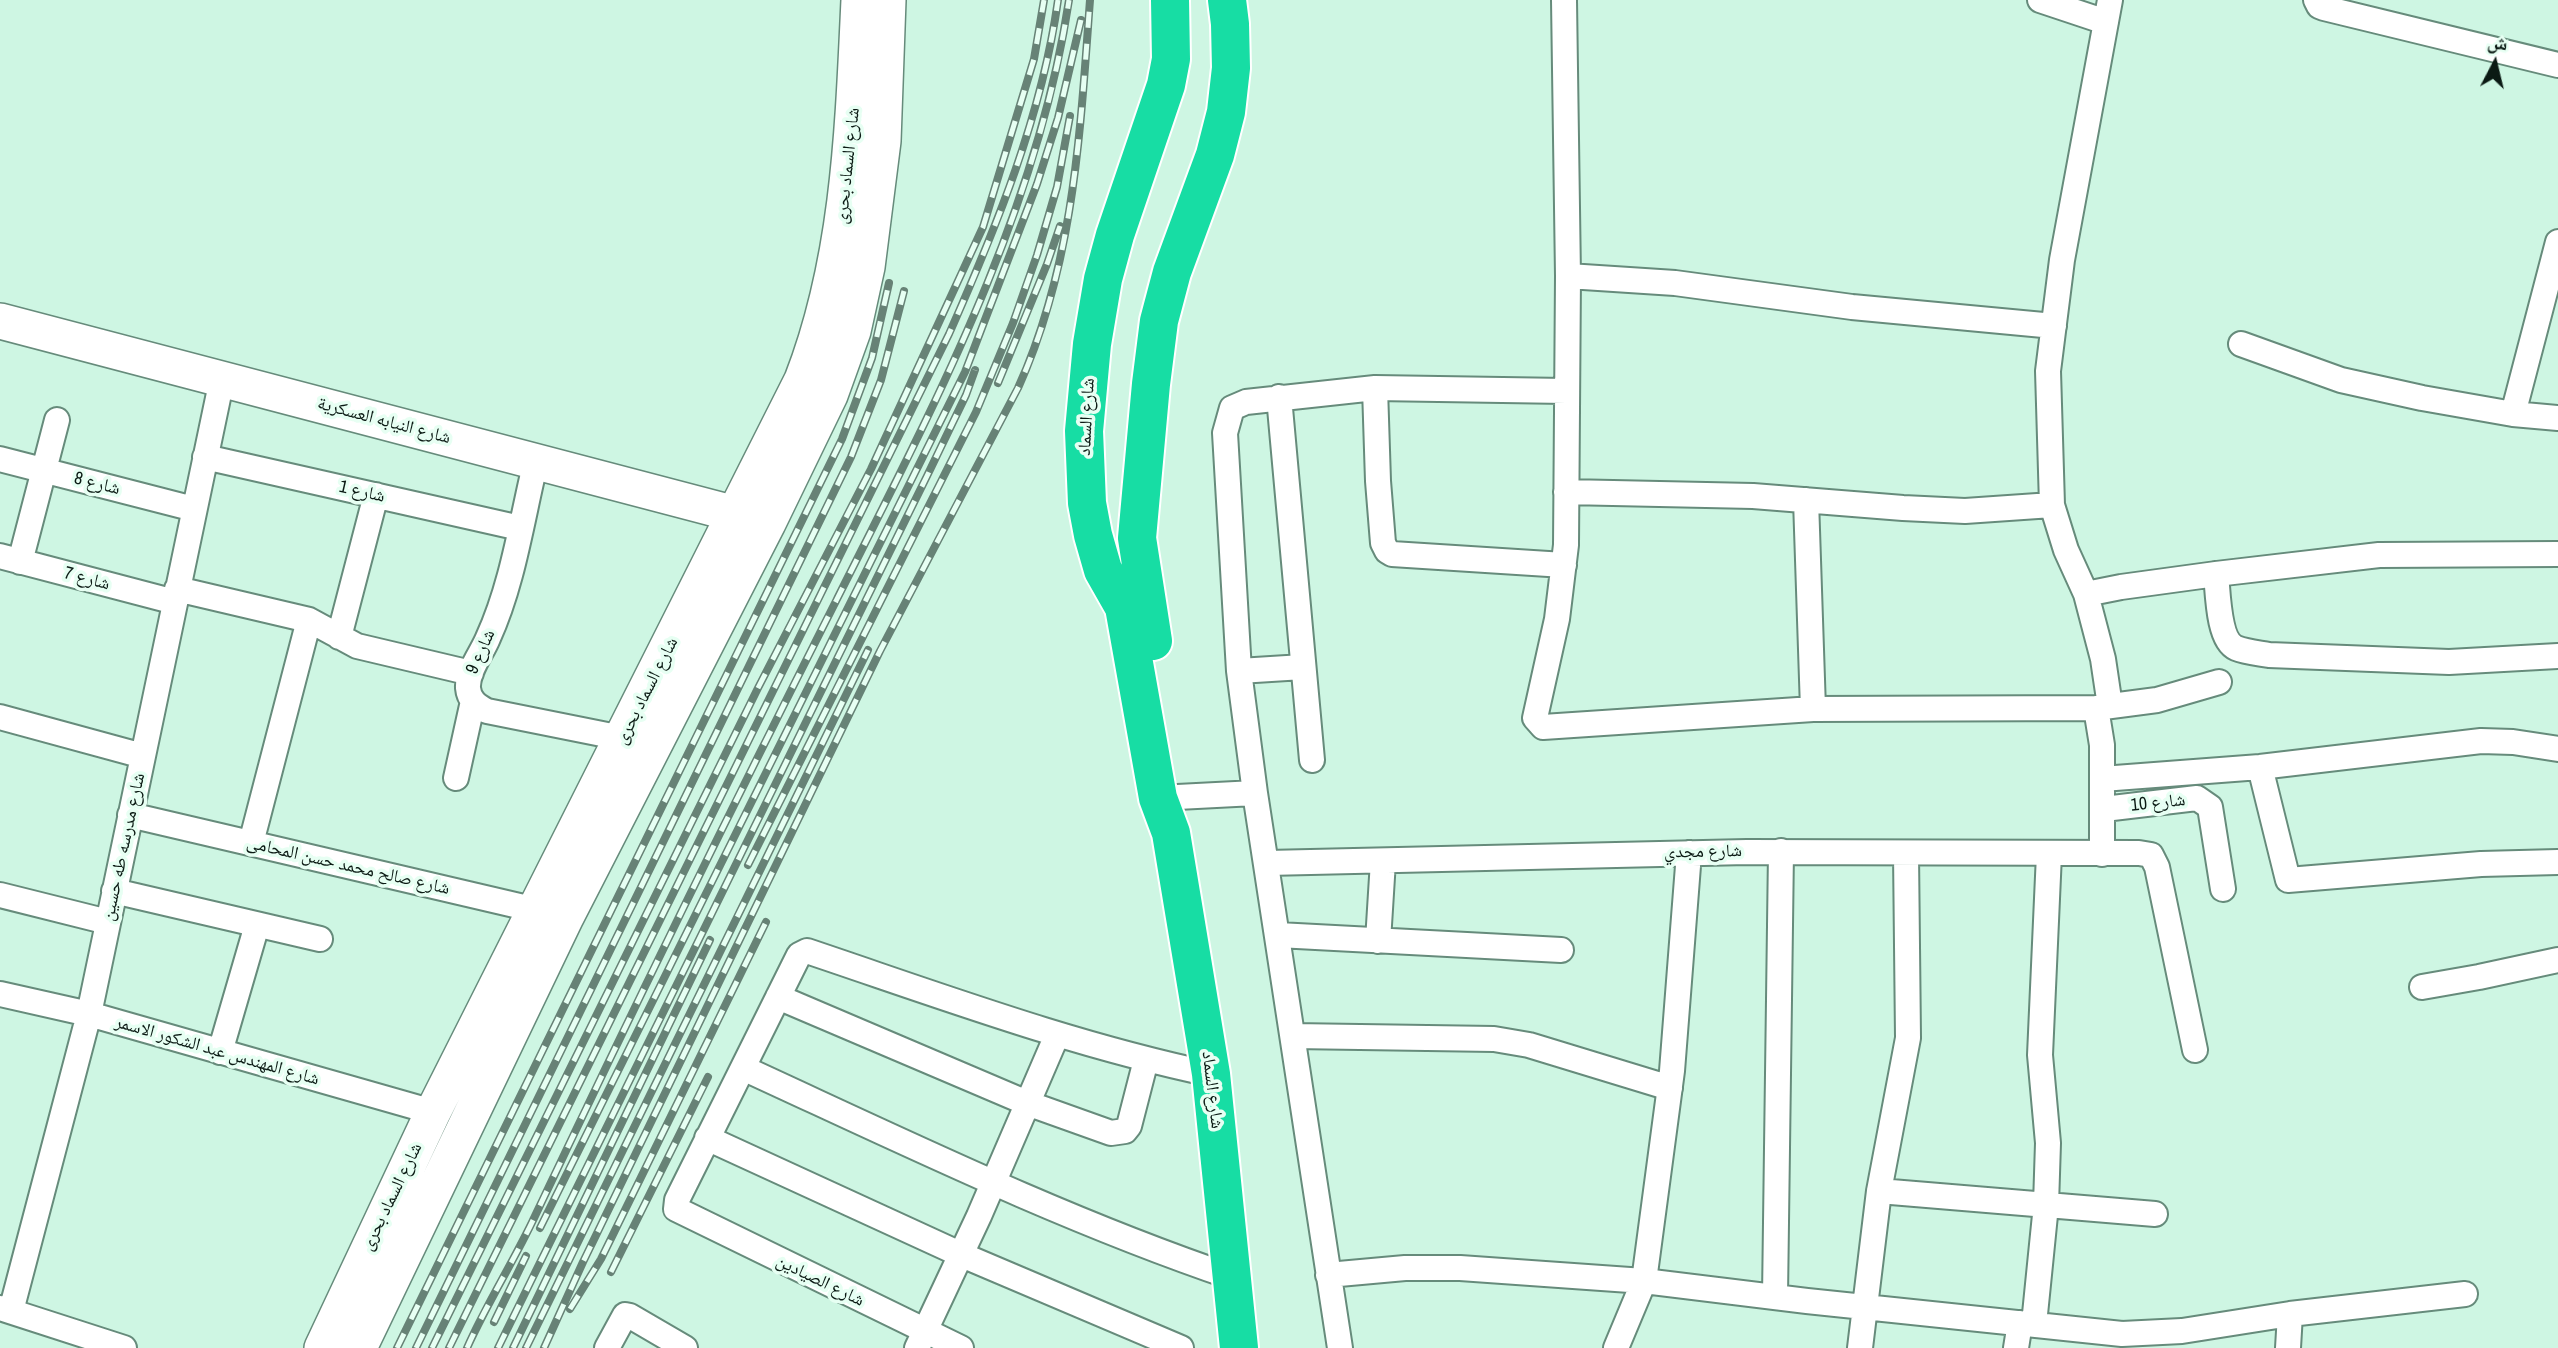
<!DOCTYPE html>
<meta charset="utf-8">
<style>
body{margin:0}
#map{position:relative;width:2558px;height:1348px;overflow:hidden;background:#cef6e3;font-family:"Archivo Narrow","Noto Naskh Arabic",sans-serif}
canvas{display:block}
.north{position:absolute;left:2460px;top:28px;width:70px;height:70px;-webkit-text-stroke:5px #e7fff3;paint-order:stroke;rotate:7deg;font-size:19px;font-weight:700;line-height:28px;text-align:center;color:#0b1a14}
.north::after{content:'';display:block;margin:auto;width:24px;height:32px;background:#0b1a14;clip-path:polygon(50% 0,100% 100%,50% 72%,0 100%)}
</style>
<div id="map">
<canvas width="2558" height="1348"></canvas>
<div class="north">ش</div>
</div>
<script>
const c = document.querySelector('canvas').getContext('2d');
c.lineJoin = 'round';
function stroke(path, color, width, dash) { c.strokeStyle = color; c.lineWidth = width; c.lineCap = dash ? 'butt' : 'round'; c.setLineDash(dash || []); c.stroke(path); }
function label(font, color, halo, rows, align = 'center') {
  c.font = font + ' "Archivo Narrow","Noto Naskh Arabic",sans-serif'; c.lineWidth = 7; c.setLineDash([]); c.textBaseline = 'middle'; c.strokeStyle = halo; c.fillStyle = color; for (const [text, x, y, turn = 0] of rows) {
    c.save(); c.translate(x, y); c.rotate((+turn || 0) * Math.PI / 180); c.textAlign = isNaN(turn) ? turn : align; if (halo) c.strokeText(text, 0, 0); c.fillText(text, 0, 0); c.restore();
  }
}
const street = new Path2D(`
 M1564 0 1568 276 1566 545 1557 619 1535 718 1543 727 1813 709 2096 708 2157 700 2219 682
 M2040 0 2106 22
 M2110 0 2062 260 2048 371 2052 505 2066 550 2086 594 2121 587 2216 574 2379 555 2558 554
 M2316 0 2319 6 2324 8 2558 65
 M1568 276 1675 283 1852 307 2054 326
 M2241 344 2341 380 2422 398 2513 414 2558 242
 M1375 388 1378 481 1383 543 1387 551 1392 554 1564 565
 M1279 397 1312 760
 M2513 414 2558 418
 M205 457 520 528
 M0 459 194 509
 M536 461C522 518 513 584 488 638 482 653 467 671 468 688 469 700 477 706 487 711L637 741
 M1566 492 1753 496 1903 508 1965 511 2052 505
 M1806 500 1813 709
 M0 556 175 602
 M20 562 57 420
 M2216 574C2218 592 2218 640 2236 648 2246 652 2258 653 2269 655L2449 662 2558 656
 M177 589 309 620 357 646 471 673
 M2086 594 2103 659 2110 706
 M339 637 376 495
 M1239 671 1303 667
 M2096 708 2102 745V854
 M0 717 143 756
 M2260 767 2288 880 2481 864 2558 862
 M456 778 473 701
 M2102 779 2260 767 2481 741 2513 742 2558 749
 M1158 798 1255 793
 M2104 809 2197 798 2210 807 2223 889
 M130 815 549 913
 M251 843 309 620
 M1267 863 1747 852 2139 853 2151 855 2157 867 2195 1050
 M114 891 320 939
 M0 895 108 922
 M1278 935 1561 950
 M1378 941 1383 861
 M2422 987 2479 977 2558 960
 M0 994 89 1014 433 1112
 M778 997 1027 1103 1111 1133 1125 1131 1129 1126 1146 1060
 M1293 1036 1494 1039 1529 1045 1670 1088
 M220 1052 257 925
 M743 1068C904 1142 1064 1220 1232 1277
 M707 1138 962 1255 1181 1348
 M1879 1191 2155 1214
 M1328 1275 1405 1268H1460L1644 1281 1807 1301 2122 1334 2182 1331 2290 1314 2465 1294
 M1775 1297 1781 851
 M0 1308 124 1348
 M11 1311 89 1014 222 379
 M2034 1324 2046 1205 2048 1143 2040 1055 2049 854
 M607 1348 625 1315 630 1316 685 1348
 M917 1348 979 1216 1057 1035
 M961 1348 676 1209 677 1200 799 955 807 951C941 996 1073 1045 1211 1074
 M1340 1348 1255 793 1239 671 1225 433 1232 408 1246 402 1375 388 1566 391
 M1616 1348 1644 1281 1672 1071 1689 853
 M1860 1348 1879 1191 1908 1038 1906 853
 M2016 1348 2020 1323
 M2288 1348 2290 1314`);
const secondary = new Path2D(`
 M0 321 758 520
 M322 1348 433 1112 802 380C849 259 853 129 859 0
 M359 1348 566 917 768 523 830 395 853 331 867 267 883 141 888 0`);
const highway = new Path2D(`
 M1170 0 1171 59 1166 85 1115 235 1103 279 1092 344 1084 431 1087 503 1093 535 1103 570 1124 607 1158 798 1171 833 1211 1074 1239 1348
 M1153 641 1137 538 1151 384 1159 321 1172 272 1215 155 1226 112 1231 68 1230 24 1227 0`);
stroke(street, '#668b7b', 28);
stroke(secondary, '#668b7b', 38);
stroke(highway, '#fff', 42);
stroke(street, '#fff', 24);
stroke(secondary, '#fff', 35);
stroke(highway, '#17dda4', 38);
const rail = new Path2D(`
 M998 383 1047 264 1060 226
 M748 865 976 412 1013 323 1037 255 1057 187 1070 116
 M540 1228 965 372 1037 184 1058 118 1081 20
 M611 1272 708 1077
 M570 1309 601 1259 766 922
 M494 1322 526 1256
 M397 1348 842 439 872 358 889 283
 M416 1348 851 457 881 380 904 291
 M432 1348 758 688 871 469 983 227 1034 59 1044 0
 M449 1348 949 334C996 228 1042 116 1058 0
 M467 1348C487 1303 514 1261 535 1216 633 1009 733 805 836 601 932 409 1037 215 1069 0
 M498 1348 927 476 966 395 975 370
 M513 1348 710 940
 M526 1348 868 650
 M544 1348 583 1262 880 651 1018 388C1074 264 1080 134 1090 0`);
stroke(rail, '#678276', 8);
stroke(rail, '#e7fff3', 5, [16]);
label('18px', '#0b1a14', '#e7fff3', [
 ["شارع السماد بحرى",848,166,-84],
 ["شارع السماد",1087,417,-87],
 ["شارع النيابه العسكرية",384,421,15],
 ["شارع 8",97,484,14],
 ["شارع 1",362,492,13],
 ["شارع 7",87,579,15],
 ["شارع 9",481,652,-66],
 ["شارع السماد بحرى",647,691,-63],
 ["شارع 10",2158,803,-6],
 ["شارع مدرسه طه حسين",124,847,-78],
 ["شارع مجدي",1703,852,-1],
 ["شارع صالح محمد حسن المحامى",348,866,13],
 ["شارع المهندس عبد الشكور الاسمر",217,1051,16],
 ["شارع السماد",1212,1090,83],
 ["شارع السماد بحرى",392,1197,-64],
 ["شارع الصيادين",820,1281,26]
]);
</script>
